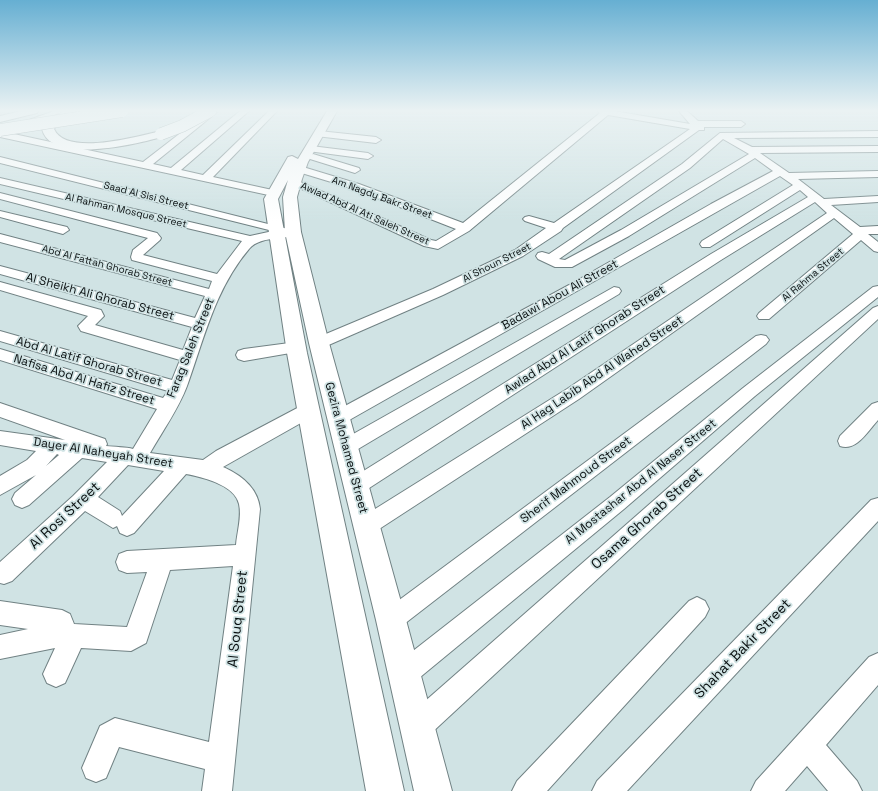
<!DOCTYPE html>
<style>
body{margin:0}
canvas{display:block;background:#d0e3e4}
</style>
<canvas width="878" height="791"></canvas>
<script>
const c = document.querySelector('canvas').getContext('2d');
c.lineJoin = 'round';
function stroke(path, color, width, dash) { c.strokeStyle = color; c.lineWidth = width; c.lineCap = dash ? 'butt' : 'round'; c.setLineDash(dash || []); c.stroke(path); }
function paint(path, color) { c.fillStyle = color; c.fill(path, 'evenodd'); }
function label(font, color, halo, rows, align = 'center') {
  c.font = font + ' "Space Grotesk",sans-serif'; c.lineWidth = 3.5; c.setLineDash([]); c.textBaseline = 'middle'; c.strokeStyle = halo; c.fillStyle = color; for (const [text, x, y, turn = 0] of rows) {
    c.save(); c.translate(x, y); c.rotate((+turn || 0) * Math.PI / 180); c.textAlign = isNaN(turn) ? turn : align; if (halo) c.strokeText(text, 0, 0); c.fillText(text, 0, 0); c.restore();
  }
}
const street = new Path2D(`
 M54 111H65L22 127H16L15 125Z
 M209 111 217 112 153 164 171 168 240 111H249L181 170 203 175 269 111H277L213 177 277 191 278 193 277 195 273 196 0 137V131L143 162Z
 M597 111H614L690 124 679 111H687L698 121H741L745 124 741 127H704V130H699L563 228 561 231 523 256 443 295 324 347 319 348 314 347 311 343 314 339 433 289 515 250 546 228 525 221 523 219 525 217 529 216 554 223 690 129 608 115 469 231 438 249 424 246 289 183 290 181H298L431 240 436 241 456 229 351 188 295 171 294 169 295 167H303L359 184 463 223 600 113Z
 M319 131 376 137 381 140 376 143 316 136 315 134Z
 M878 131V137L734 138 752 147 878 146V152L760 153 789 173 878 171V177L798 179 824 199 878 196V202L831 205 860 227 878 226V234H868L878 242V252L874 251 861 240 769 319H759L757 316 759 313 853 234 834 218 579 399 373 533 366 536 359 533 355 526 359 519 567 389 827 213 815 202 721 260 363 492 356 495 349 492 346 486 349 480 711 254 808 197 800 190 710 247H702L700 244 702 241 793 185 780 176 344 423 338 425 332 423 329 418 332 413 569 285 711 204 773 171 755 158 629 236 572 267H555L538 259 536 256 538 253 542 252 549 254 682 164 720 133ZM723 139 749 154 621 230 565 260 559 259 690 168Z
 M311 146 368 153 373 156 368 159 308 151V147Z
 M313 154 359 168 360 170 355 173 310 159 308 157 310 155Z
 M0 157 288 229H297L299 232C293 241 261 234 249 249 215 289 204 339 187 386 179 408 162 432 150 453L203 460 216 451 303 405 309 403 315 405 318 410 315 415 223 467C241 475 258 488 260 509L232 791H202L205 769 119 747 106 778 96 782 86 778 82 768 100 726 115 718 209 742 233 566 170 570 146 643 131 651 81 648 65 683 56 687 47 683 43 674 55 648 0 659V635L28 629 0 625V601L62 610 70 614 74 624 127 627 147 572 127 573 119 570 116 562 119 554 127 551 236 545C237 532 242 517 239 504 235 485 202 477 186 474L134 533 127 536 120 533 117 526 113 528 85 511 12 581 4 584 0 583V562L73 496 107 462 82 458 29 505 22 508 15 505 12 499 15 493 36 475 0 495V476L27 460 36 451 0 445V431L65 440 0 417V403L105 439 107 444 106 446C114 447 127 447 133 449L157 409 0 360V349L163 398 168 391 0 341V331L172 380 180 360 81 331 78 326 88 316 0 290V282L101 310 104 316 95 325 183 350 192 327 0 274V266L195 318 205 296 0 242V234L209 289 212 281 132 260 131 257 133 250 148 238 0 199V193L157 233 161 238 160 240 143 255 217 274 242 241 0 184V178L250 236 273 231 0 163ZM57 454 59 455 46 466ZM128 465 164 471 122 516 120 511 98 497Z
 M0 211 67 227 69 230 63 234 0 217Z
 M878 286V297L755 396 624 509 413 683 404 687 395 683 391 674 395 665 610 497 743 388 873 287Z
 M614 287 619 288 621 291 619 294 353 452 346 455 339 452 337 447 339 442Z
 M878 306V319L427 737 417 741 407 737 403 727 407 717 873 308Z
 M761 335 766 336 769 340 766 344 399 628 391 632 383 628 379 620 383 612 756 336Z
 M297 342 302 343 305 347 302 351 244 361 238 359 236 355 238 351 244 349Z
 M878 402V420C868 431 856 452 840 446L838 441 840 436 872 404Z
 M878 498V521L627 791H592L597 781 871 500Z
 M697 597 705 601 709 609 705 617 547 791H512L517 781 689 601Z
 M878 653V685L826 745 857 781 862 791H828L807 766 785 791H751L756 781 869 657Z`);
const secondary = new Path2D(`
 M327 111H337L308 162 302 179 297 197 301 232 329 343 406 620 452 791H414L376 620 309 343 285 232 283 197 288 180 278 199 307 353 404 791H366L287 353 264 199 288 157 292 156 298 159Z`);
const highway = new Path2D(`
 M21 111H38L37 113 0 122V116Z
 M64 111H76L59 122 54 129C66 157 139 136 161 131L167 134 165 136C141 143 51 166 42 129L51 118Z`);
stroke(street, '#718284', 2);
stroke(secondary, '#718284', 2);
stroke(highway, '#718284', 2);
paint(street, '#fff');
paint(secondary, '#fff');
paint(highway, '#fff');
const highwayBridge = new Path2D(`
 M0 130 122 111
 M161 134 182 126 210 111`);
stroke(highwayBridge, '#718284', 13, []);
stroke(highwayBridge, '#fff', 12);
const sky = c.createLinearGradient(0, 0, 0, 221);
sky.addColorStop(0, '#66afd2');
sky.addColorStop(0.5, '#eaf2f3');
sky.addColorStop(1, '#eaf2f300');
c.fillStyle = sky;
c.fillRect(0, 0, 878, 221);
label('10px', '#080e0f', '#d0e3e4', [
 ["Saad Al Sisi Street",146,196,14],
 ["Am Nagdy Bakr Street",382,198,20],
 ["Al Rahman Mosque Street",126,211,13],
 ["Awlad Abd Al Ati Saleh Street",365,214,24],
 ["Al Shoun Street",497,263,-27],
 ["Abd Al Fattah Ghorab Street",107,266,15],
 ["Al Rahma Street",813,275,-40]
]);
label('12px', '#080e0f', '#d0e3e4', [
 ["Badawi Abou Ali Street",560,295,-29],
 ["Al Sheikh Ali Ghorab Street",100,297,15],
 ["Awlad Abd Al Latif Ghorab Street",585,340,-33],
 ["Farag Saleh Street",191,348,-68],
 ["Abd Al Latif Ghorab Street",89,362,16],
 ["Al Hag Labib Abd Al Wahed Street",602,373,-34],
 ["Nafisa Abd Al Hafiz Street",84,380,17],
 ["Gezira Mohamed Street",346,448,75],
 ["Dayer Al Naheyah Street",103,453,9],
 ["Sherif Mahmoud Street",576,480,-37],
 ["Al Mostashar Abd Al Naser Street",641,482,-39]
]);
label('14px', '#080e0f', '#d0e3e4', [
 ["Al Rosi Street",65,516,-43],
 ["Osama Ghorab Street",647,519,-42],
 ["Al Souq Street",238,619,-84],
 ["Shahat Bakir Street",743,649,-46]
]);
</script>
